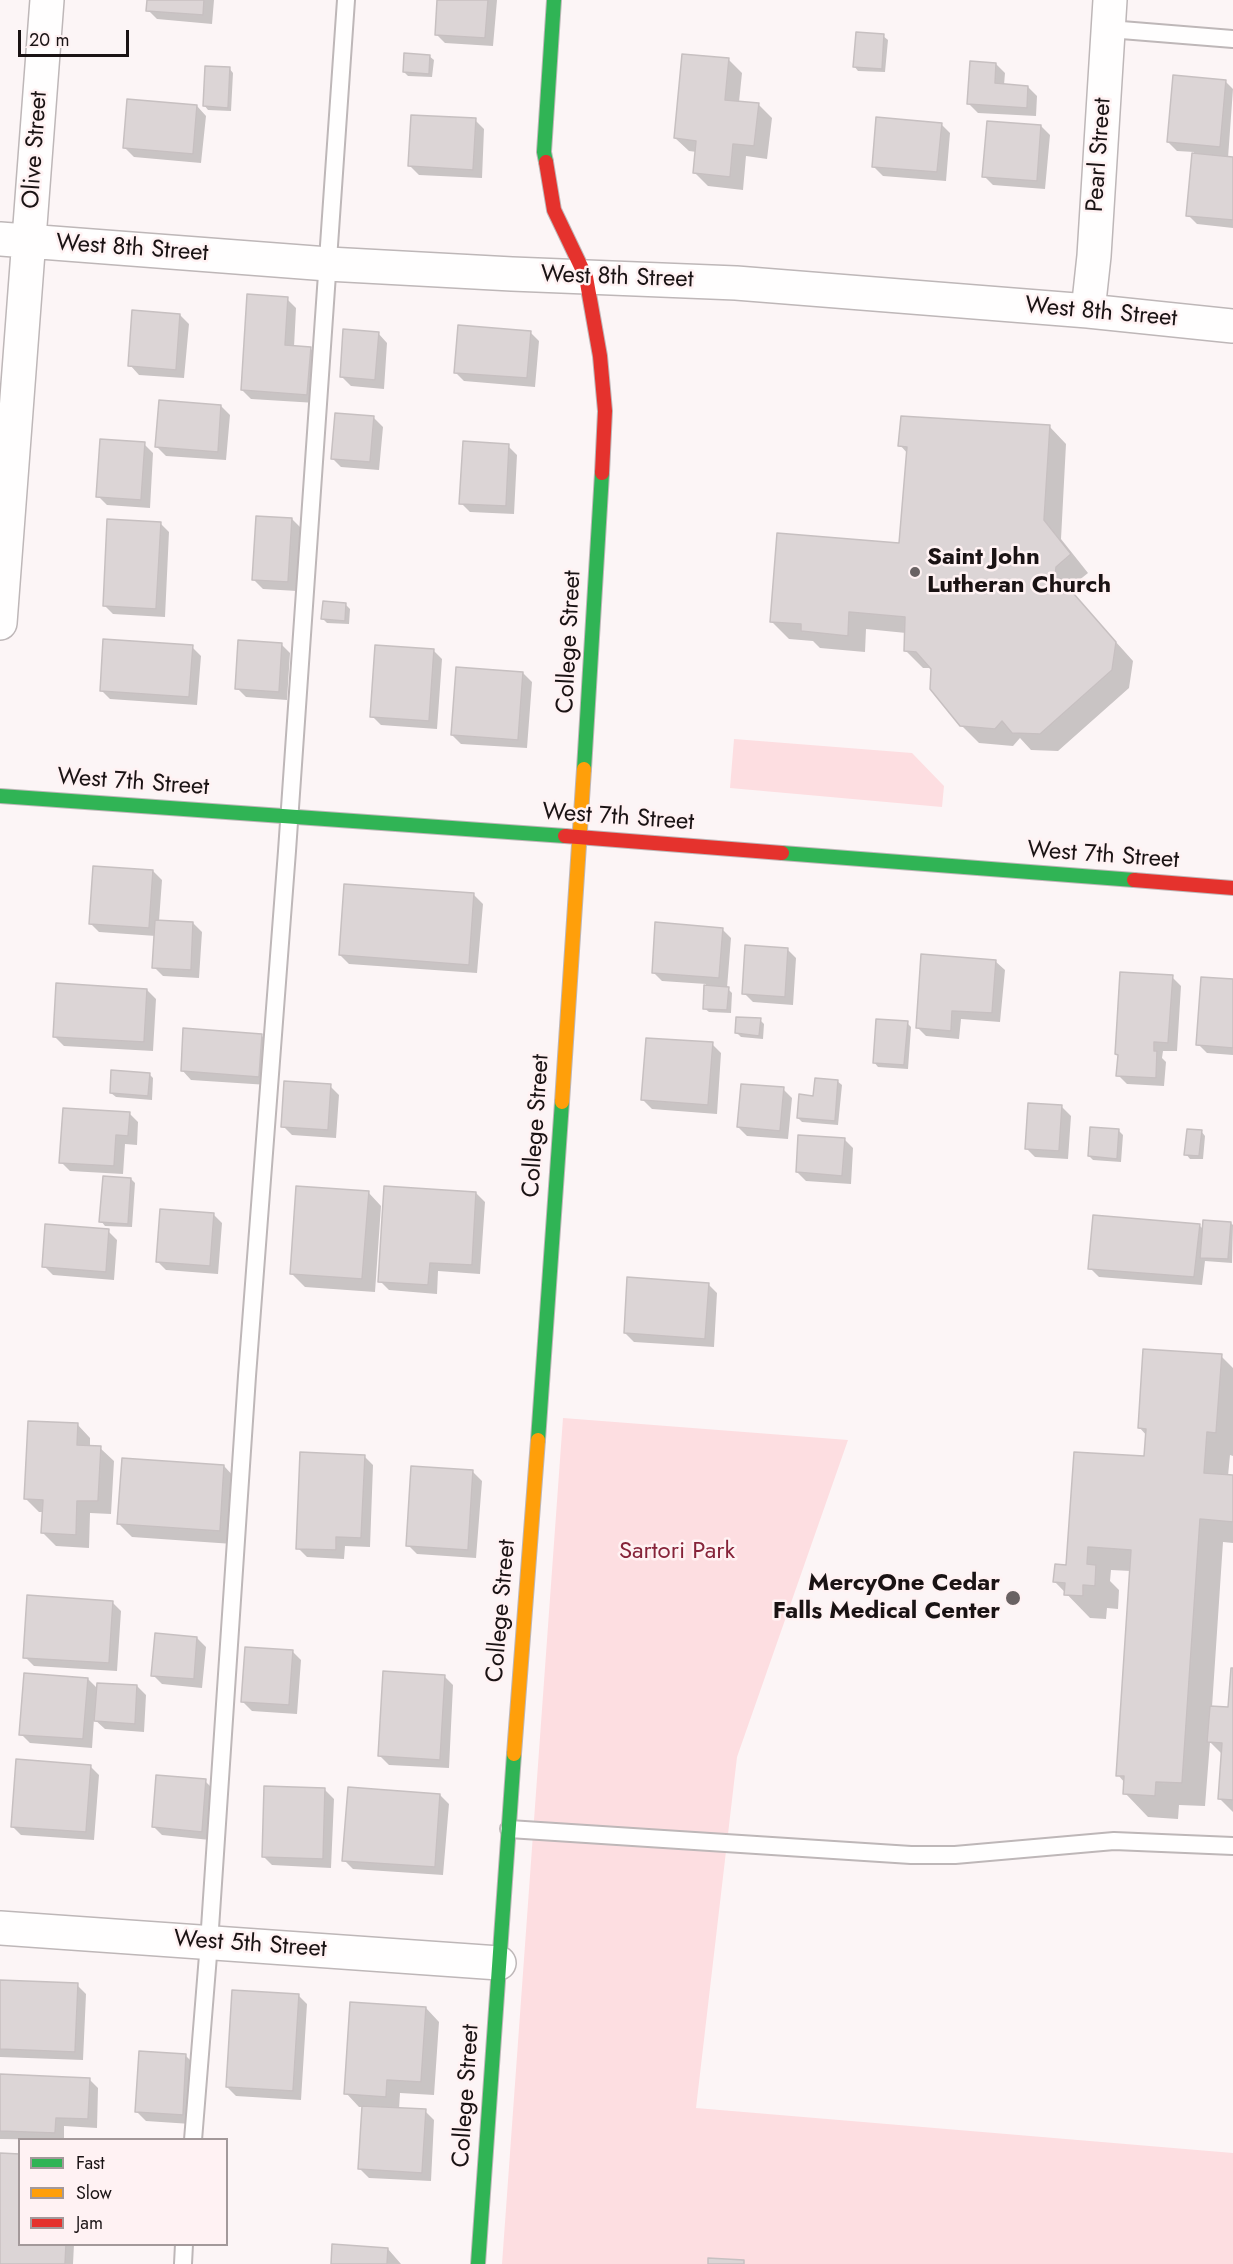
<!DOCTYPE html>
<style>
body{margin:0}
#map{position:relative;width:1233px;height:2264px;overflow:hidden;background:#fcf5f6;font-family:Jost,sans-serif}
canvas{display:block}
.legend{position:absolute;left:18px;top:2138px;width:210px;height:108px;box-sizing:border-box;background:#fff2f3;border:2px solid #a3999a;margin:0;padding:8px 10px;list-style:none;font-size:18px;color:#1a1314}
.legend li{display:flex;align-items:center;gap:12px;height:30px}
.legend b{width:30px;border:2px solid #a3999a}
.scale{position:absolute;left:18px;top:30px;width:111px;height:27px;box-sizing:border-box;border:3px solid #1a1314;border-top:0;padding-left:8px;font-size:18px;line-height:21px;white-space:nowrap;color:#1a1314;-webkit-text-stroke:4px #fff2f3;paint-order:stroke}
</style>
<div id="map">
<canvas width="1233" height="2264"></canvas>
<ul class="legend">
<li><b style="height:8px;background:#30b455"></b>Fast</li>
<li><b style="height:8px;background:#ff9f0a"></b>Slow</li>
<li><b style="height:8px;background:#e5322d"></b>Jam</li>
</ul>
<div class="scale">20 m</div>
</div>
<script>
const c = document.querySelector('canvas').getContext('2d');
c.lineJoin = 'round';
function paint(path, color) { c.fillStyle = color; c.fill(path, 'evenodd'); }
function stroke(path, color, width, dash) { c.strokeStyle = color; c.lineWidth = width; c.lineCap = dash ? 'butt' : 'round'; c.setLineDash(dash || []); c.stroke(path); }
function label(font, color, halo, rows, align = 'center') {
  c.font = font + ' Jost,sans-serif'; c.lineWidth = 5; c.setLineDash([]); c.textBaseline = 'middle'; c.strokeStyle = halo; c.fillStyle = color; for (const [text, x, y, turn = 0] of rows) {
    c.save(); c.translate(x, y); c.rotate((+turn || 0) * Math.PI / 180); c.textAlign = isNaN(turn) ? turn : align; if (halo) c.strokeText(text, 0, 0); c.fillText(text, 0, 0); c.restore();
  }
}
paint(new Path2D(`
 M734 739 912 753 944 786 942 807 730 788Z
 M563 1418 848 1440 737 1757 696 2108 1233 2153V2264H502Z`), '#fddee1');
paint(new Path2D(`
 M148 0H214L212 24 157 19 148 10Z
 M439 0H497L493 46 445 43 436 34Z
 M883 36 888 40 885 72 858 71 854 66Z
 M429 56 434 60 432 77 408 76 404 72Z
 M729 60 742 73 739 102 758 104 772 118 767 159 746 156 743 190 708 186 695 173 697 152 689 151 675 138Z
 M996 64 1005 73 1004 85 1028 87 1037 96 1036 116 978 113 969 104Z
 M229 68 233 73 231 111 208 110 204 105Z
 M1226 82 1233 89 1228 158 1233 159V228L1197 224 1188 215 1194 152 1177 151 1168 142Z
 M197 106 206 116 201 163 134 157 125 148Z
 M475 120 484 129 482 178 419 175 410 166Z
 M941 124 950 133 946 181 883 176 874 167Z
 M1041 126 1050 135 1045 189 993 185 984 176Z
 M287 299 296 308 294 347 310 348 319 357 316 403 251 399 242 390Z
 M180 315 189 324 184 378 139 375 130 365Z
 M530 332 539 341 535 387 464 381 455 372Z
 M378 333 387 343 384 389 351 386 342 377Z
 M221 406 230 415 226 460 166 456 157 447Z
 M374 418 383 427 379 470 341 467 332 458Z
 M1049 426 1066 444 1061 539 1088 573 1073 585 1072 593 1133 661 1129 688 1058 751 1031 750 1020 738 1013 746 979 743 961 725 933 668H923L906 651V633L866 629 865 652 820 648 813 641 789 639 772 622 901 545 908 454 900 445Z
 M144 444 153 453 150 508 107 505 98 496Z
 M508 446 517 455 514 514 470 512 461 503Z
 M292 519 301 528 297 591 263 589 254 580Z
 M160 523 169 532 165 617 113 614 104 605Z
 M346 605 350 609 349 624 327 623 323 619Z
 M281 644 290 653 287 700 246 697 237 688Z
 M192 647 201 656 197 705 110 699 101 690Z
 M433 650 442 659 437 729 381 725 372 716Z
 M523 673 532 682 527 748 461 744 452 735Z
 M153 871 162 880 159 921 193 923 202 932 199 978 163 976 154 967 156 936 99 932 90 923Z
 M474 895 483 904 477 973 349 964 340 955Z
 M722 929 731 938 727 988 732 993 731 1013 709 1012 704 1008 706 984 662 981 653 972Z
 M787 949 796 958 793 1005 753 1002 744 993Z
 M995 961 1005 970 1000 1022 961 1019 959 1039 926 1036 917 1027Z
 M1172 977 1181 986 1177 1051H1163L1162 1058 1166 1062 1164 1086 1127 1084 1118 1075 1119 1057 1117 1054Z
 M1233 981V1055L1207 1053 1198 1044Z
 M147 990 156 999 153 1051 64 1046 55 1037Z
 M760 1020 764 1024 763 1039 741 1037 737 1033Z
 M907 1023 911 1027 908 1069 878 1067 874 1062Z
 M261 1035 270 1044 268 1085 191 1080 182 1070Z
 M712 1044 721 1053 717 1114 652 1109 643 1100Z
 M149 1074 153 1078 152 1100 116 1097 111 1093Z
 M837 1081 842 1085 838 1125 802 1122 798 1118 815 1098Z
 M330 1086 339 1095 336 1138 292 1135 283 1126Z
 M783 1089 792 1098 788 1139 747 1136 738 1127Z
 M1062 1107 1071 1116 1068 1159 1035 1157 1026 1148Z
 M129 1113 138 1122 137 1145 125 1144 123 1174 70 1171 61 1162Z
 M1119 1131 1123 1135 1121 1162 1093 1160 1089 1156Z
 M1201 1131 1205 1136 1203 1159H1190L1186 1154Z
 M844 1139 853 1148 851 1184 806 1181 797 1172Z
 M131 1179 135 1183 132 1227 105 1226 101 1221Z
 M368 1192 381 1206 375 1292 305 1287 292 1274Z
 M476 1193 485 1202 480 1274 438 1271 437 1294 389 1290 380 1281Z
 M213 1214 222 1223 218 1274 166 1270 157 1261Z
 M1231 1223 1233 1225 1232 1263 1205 1261 1202 1285 1099 1277 1090 1268 1199 1225 1203 1229Z
 M108 1231 117 1240 114 1280 53 1275 44 1266Z
 M708 1284 717 1293 714 1347 634 1342 625 1333Z
 M1221 1356 1233 1368V1456L1230 1455 1228 1476 1233 1477V1543L1223 1542 1212 1707 1229 1709 1233 1670V1812L1219 1798 1222 1754 1210 1742 1205 1806 1179 1805 1178 1819 1148 1817 1125 1793V1783L1118 1775 1131 1571 1111 1570 1110 1581 1119 1590 1118 1609 1107 1608 1106 1619 1090 1618 1055 1582 1146 1458 1147 1436 1139 1427Z
 M77 1424 90 1438V1447L100 1448 114 1461 111 1514 90 1513 89 1548 56 1546 43 1533 44 1512H39L26 1499Z
 M364 1456 373 1465 370 1547 345 1546 344 1559 307 1557 298 1548Z
 M224 1466 237 1480 233 1544 132 1537 119 1524Z
 M473 1472 482 1481 476 1558 417 1554 408 1545Z
 M112 1602 121 1611 117 1671 34 1666 25 1657Z
 M197 1638 206 1647 202 1688 162 1684 153 1675Z
 M292 1651 301 1660 297 1714 252 1711 243 1702Z
 M444 1676 453 1685 449 1768 389 1765 380 1756Z
 M88 1679 98 1689 137 1686 146 1695 144 1732 105 1729 94 1719 92 1748 30 1743 21 1734Z
 M90 1766 99 1775 94 1840 21 1835 12 1826Z
 M205 1781 214 1790 210 1840 162 1835 153 1826Z
 M325 1790 334 1799 331 1868 272 1865 263 1856Z
 M440 1795 449 1804 443 1875 353 1869 344 1860Z
 M0 1981 77 1985 86 1994 83 2060 0 2057Z
 M298 1995 307 2004 301 2100 236 2096 227 2087Z
 M426 2008 439 2022 434 2095 400 2093 399 2109 425 2111 434 2120 431 2181 369 2178 360 2169 364 2107H359L346 2093Z
 M186 2056 195 2065 191 2124 146 2121 137 2112Z
 M0 2076 89 2079 98 2088 97 2128 64 2126V2140L0 2139Z
 M0 2154 20 2244H74L73 2264H0Z
 M388 2249 401 2264H332Z`), '#0003');
const building = new Path2D(`
 M147 0H204L203 15 146 11Z
 M437 0H488L485 38 435 35Z
 M856 32 884 34 882 69 853 67Z
 M404 53 430 55 429 74 403 72Z
 M682 54 729 58 725 100 759 103 754 146 733 144 730 177 693 173 696 141 674 138Z
 M970 61 996 63 995 83 1028 86 1027 108 967 104Z
 M205 66 230 67 228 108 203 106Z
 M1173 75 1226 80 1220 147 1167 142Z
 M127 99 197 105 193 154 123 148Z
 M411 115 476 118 473 170 408 166Z
 M876 117 942 123 937 172 872 167Z
 M987 121 1041 125 1037 181 982 177Z
 M1192 153 1233 157V220L1186 216Z
 M247 294 288 297 285 345 311 347 307 395 241 390Z
 M132 310 180 314 176 370 128 366Z
 M458 325 531 331 527 378 454 373Z
 M343 329 379 332 375 380 340 377Z
 M159 400 221 405 218 452 155 447Z
 M335 413 374 416 370 462 331 459Z
 M901 416 1050 425 1044 520 1071 554 1056 567 1055 577 1060 578 1116 642 1112 670 1040 734 1012 733 1002 721 995 729 960 726 930 689 931 669 916 652 904 651 905 617 849 612 848 636 801 631V624L770 622 777 533 899 543 907 447 898 446Z
 M100 439 145 442 141 500 96 497Z
 M463 441 509 444 506 506 459 504Z
 M256 516 292 518 288 582 252 580Z
 M107 519 161 522 156 609 103 606Z
 M323 601 346 603 345 621 321 619Z
 M103 639 193 645 189 697 100 691Z
 M238 640 282 643 279 692 235 689Z
 M375 645 434 649 429 721 370 717Z
 M456 667 523 672 518 740 451 735Z
 M93 866 153 870 149 928 89 924Z
 M344 884 474 893 469 965 339 955Z
 M155 920 193 922 191 970 152 968Z
 M655 922 723 928 719 978 652 973Z
 M745 945 788 948 785 997 742 994Z
 M921 954 996 960 992 1013 952 1011 951 1031 916 1028Z
 M1120 972 1173 975 1168 1043 1154 1042V1051H1157L1156 1078 1116 1076 1118 1055 1115 1054Z
 M1201 977 1233 979V1048L1196 1045Z
 M56 983 147 989 144 1042 53 1037Z
 M704 985 729 987 727 1010 703 1009Z
 M736 1017 761 1018 759 1036 735 1033Z
 M876 1019 908 1021 904 1065 873 1063Z
 M183 1028 262 1034 259 1077 181 1071Z
 M646 1038 713 1042 708 1105 641 1100Z
 M111 1070 150 1073 148 1096 110 1093Z
 M815 1078 838 1080 835 1121 797 1118 799 1094 813 1096Z
 M284 1081 331 1084 328 1130 281 1127Z
 M741 1084 784 1087 780 1131 737 1127Z
 M1028 1103 1062 1105 1059 1151 1025 1149Z
 M63 1108 130 1112 128 1136 116 1135 114 1166 59 1163Z
 M1090 1127 1119 1129 1117 1159 1088 1156Z
 M1187 1129 1202 1130 1199 1156 1184 1155Z
 M798 1135 845 1138 842 1176 796 1172Z
 M103 1176 131 1178 128 1224 99 1222Z
 M296 1186 369 1191 362 1279 290 1274Z
 M384 1186 476 1192 472 1265 430 1263 428 1285 378 1282Z
 M160 1209 214 1213 210 1266 156 1262Z
 M1093 1215 1200 1224 1194 1277 1088 1269Z
 M1203 1220 1231 1222 1228 1259 1200 1258Z
 M45 1224 109 1229 106 1272 42 1267Z
 M627 1277 709 1283 705 1339 624 1333Z
 M1143 1349 1222 1354 1216 1433 1207 1432 1204 1473 1233 1475V1522L1200 1519 1182 1783 1156 1782 1155 1796 1123 1794 1124 1776H1116L1131 1550 1088 1547 1087 1564 1096 1565 1095 1586 1083 1585V1596L1064 1595 1065 1583 1053 1582 1055 1564 1066 1565 1074 1452 1144 1456 1146 1429 1138 1428Z
 M28 1421 78 1423 77 1445 101 1446 98 1501H77L76 1535 41 1533 43 1500 24 1499Z
 M300 1452 365 1455 361 1538 336 1537V1550L296 1549Z
 M122 1458 224 1465 220 1531 117 1524Z
 M411 1466 473 1470 468 1550 406 1546Z
 M27 1595 113 1601 109 1663 23 1658Z
 M155 1633 197 1637 194 1679 151 1676Z
 M245 1647 293 1650 289 1705 241 1702Z
 M1231 1668H1233V1800L1218 1799 1222 1743 1207 1742 1210 1706 1228 1707Z
 M383 1671 445 1675 440 1760 378 1756Z
 M24 1673 88 1678 83 1739 19 1735Z
 M97 1683 137 1685 135 1724 94 1721Z
 M16 1759 91 1765 86 1832 11 1827Z
 M156 1775 206 1779 202 1832 152 1827Z
 M264 1786 325 1788 323 1859 262 1857Z
 M348 1787 440 1794 435 1867 342 1861Z
 M0 1980 78 1983 75 2052 0 2049Z
 M232 1990 299 1994 293 2091 226 2087Z
 M350 2002 426 2007 421 2082 387 2080 386 2097 344 2094Z
 M139 2051 186 2054 183 2115 135 2112Z
 M0 2074 90 2078 88 2119 56 2118 55 2133 0 2131Z
 M362 2106 426 2109 422 2173 358 2169Z
 M0 2153 20 2154V2244H66L65 2264H0Z
 M332 2244 388 2248 387 2264H331Z
 M708 2258 744 2260V2264H708Z`);
paint(building, '#dcd5d6');
stroke(building, '#c7c0c1', 1.5);
const lane = new Path2D(`
 M1109 29 1233 39
 M509 1829 911 1855H955L1114 1841 1233 1846
 M193 2140 209 1943 247 1376 287 851 346 0
 M183 2264 184 2244`);
const street = new Path2D(`
 M0 239 328 264 512 274 736 283 1088 311 1233 326
 M1088 311 1094 256 1110 0
 M0 623 47 0
 M0 1928 499 1963`);
const fast = new Path2D(`
 M546 162 544 152 554 0
 M584 769 602 473
 M0 796 565 836
 M782 853 1134 880
 M538 1440 562 1102
 M478 2264 514 1754`);
const slow = new Path2D(`
 M562 1102 584 769
 M514 1754 538 1440`);
const jam = new Path2D(`
 M546 162 554 210 586 277 600 356 605 411 602 473
 M565 836 782 853
 M1134 880 1233 888`);
stroke(lane, '#beb7b8', 20);
stroke(street, '#beb7b8', 36);
stroke(fast, '#beb7b8', 16);
stroke(slow, '#beb7b8', 16);
stroke(jam, '#beb7b8', 16);
stroke(lane, '#fffefe', 16);
stroke(street, '#fffefe', 33);
stroke(fast, '#30b455', 14);
stroke(slow, '#ff9f0a', 14);
stroke(jam, '#e5322d', 14);
for (const [x, y, r, color] of [
 [915,572,6,"#696263"],
 [1013,1598,8,"#696263"]
]) { const dot = new Path2D(); dot.arc(x, y, r, 0, 2 * Math.PI); c.fillStyle = color; c.fill(dot); stroke(dot, '#fff2f3', 2); }
label('24px', '#1a1314', '#fff2f3', [
 ["Olive Street",36,150,-86],
 ["Pearl Street",1100,155,-86],
 ["West 8th Street",132,249,4],
 ["West 8th Street",617,278,2],
 ["West 8th Street",1101,313,5],
 ["College Street",570,642,-87],
 ["West 7th Street",133,783,4],
 ["West 7th Street",618,818,4],
 ["West 7th Street",1103,856,4],
 ["College Street",537,1126,-86],
 ["College Street",502,1611,-85],
 ["West 5th Street",250,1945,4],
 ["College Street",467,2096,-86]
]);
label('bold 24px', '#1a1314', '#fff2f3', [
 ["Saint John",927,558],
 ["Lutheran Church",927,586],
 ["MercyOne Cedar",1000,1584,"right"],
 ["Falls Medical Center",1000,1612,"right"]
], 'left');
label('24px', '#862339', '#fff2f3', [
 ["Sartori Park",677,1552]
]);
</script>
